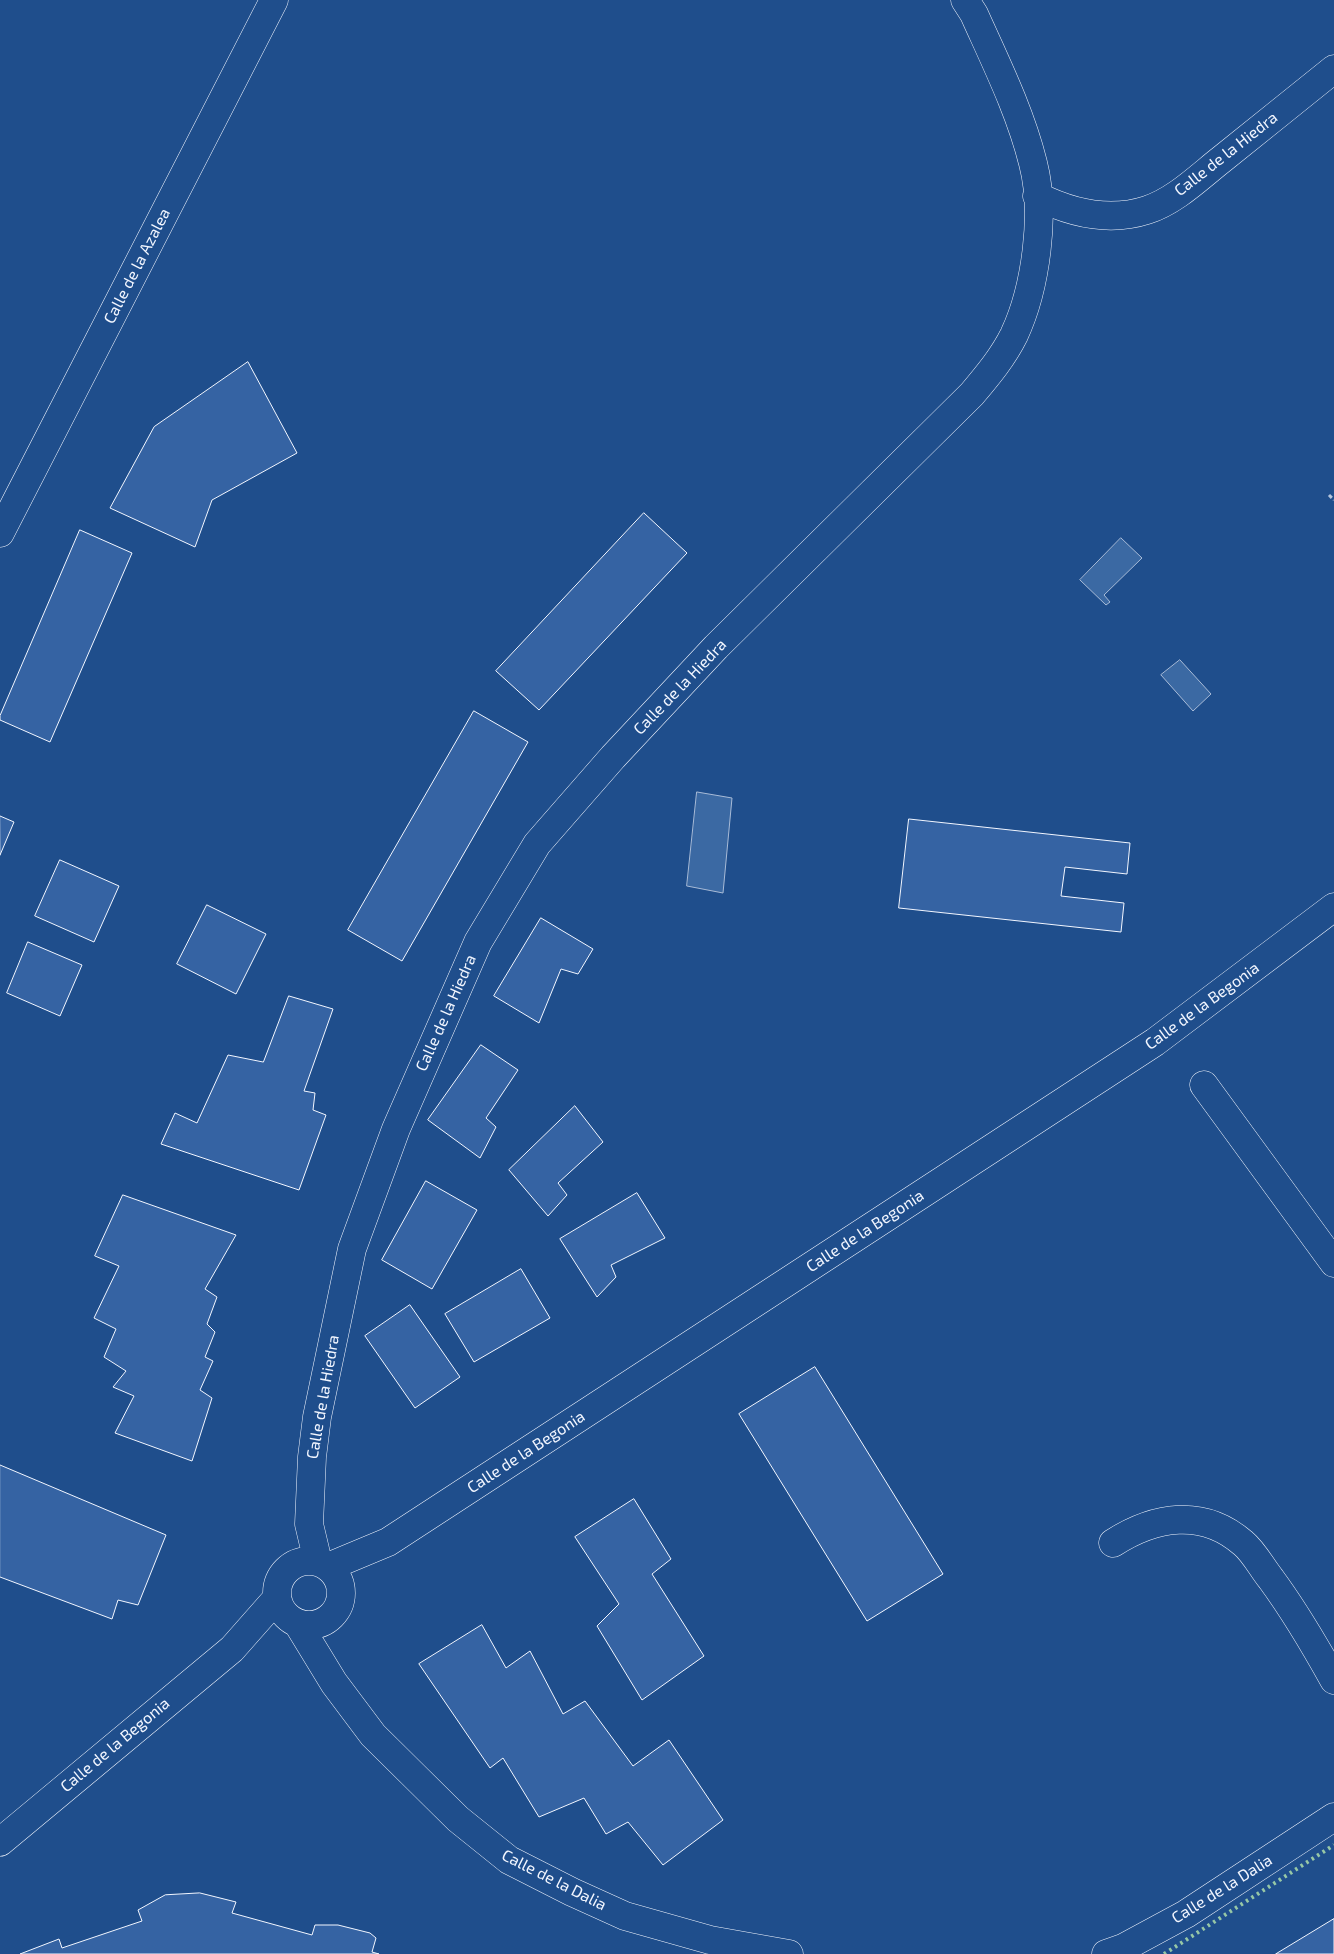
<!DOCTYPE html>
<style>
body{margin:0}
canvas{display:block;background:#1f4e8c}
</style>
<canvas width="1334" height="1954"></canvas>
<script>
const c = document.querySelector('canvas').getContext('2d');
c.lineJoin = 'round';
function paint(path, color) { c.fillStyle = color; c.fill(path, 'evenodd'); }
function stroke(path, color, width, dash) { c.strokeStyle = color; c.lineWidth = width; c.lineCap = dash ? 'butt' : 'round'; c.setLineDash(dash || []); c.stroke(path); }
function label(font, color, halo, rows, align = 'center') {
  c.font = font + ' "Exo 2",sans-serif'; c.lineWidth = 4; c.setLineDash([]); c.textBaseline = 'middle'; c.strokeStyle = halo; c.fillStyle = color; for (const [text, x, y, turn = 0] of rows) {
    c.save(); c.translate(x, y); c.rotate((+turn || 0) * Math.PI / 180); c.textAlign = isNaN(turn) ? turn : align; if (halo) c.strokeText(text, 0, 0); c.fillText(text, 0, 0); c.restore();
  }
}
const water = new Path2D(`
 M1121 538 1142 558 1104 595 1110 602 1106 605 1080 580Z
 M1180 660 1211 694 1193 711 1161 675Z
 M697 792 732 798 723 893 687 886Z`);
paint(water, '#3b69a3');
stroke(water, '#a8bbd7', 1);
const building = new Path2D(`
 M248 362 297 453 212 500 195 547 110 508 154 427Z
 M644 513 687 553 539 710 496 671Z
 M80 530 132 553 50 742 0 720V716Z
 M474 711 528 742 402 961 348 930Z
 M0 816 14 822 0 855Z
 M909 819 1130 843 1127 874 1065 867 1061 896 1124 903 1121 932 899 908Z
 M60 860 119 886 94 942 35 916Z
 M207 905 266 934 236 994 177 964Z
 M541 918 593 949 578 974 561 969 539 1023 494 996Z
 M28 942 82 965 60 1016 7 993Z
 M289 996 333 1009 304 1091 315 1093 313 1110 326 1115 299 1190 161 1144 175 1113 197 1123 228 1055 263 1062Z
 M481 1045 518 1070 486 1118 496 1127 480 1158 428 1120Z
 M575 1106 603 1142 558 1183 567 1195 548 1216 509 1170Z
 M426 1181 477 1210 432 1289 382 1260Z
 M637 1193 665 1238 611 1265 616 1277 597 1297 560 1239Z
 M123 1195 236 1235 205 1289 217 1297 207 1324 215 1332 205 1357 213 1361 200 1390 212 1398 192 1461 115 1433 134 1396 113 1387 126 1371 104 1357 116 1329 94 1318 119 1266 95 1256Z
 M521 1269 550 1318 474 1362 445 1314Z
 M410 1305 460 1377 415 1408 365 1336Z
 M815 1367 943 1574 867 1621 739 1414Z
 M0 1465 166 1535 138 1605 118 1600 112 1619 0 1577Z
 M634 1499 671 1559 652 1574 704 1656 642 1700 597 1626 619 1604 575 1537Z
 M482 1625 506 1668 530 1651 563 1714 585 1701 633 1766 669 1740 723 1820 663 1865 628 1822 606 1834 584 1798 539 1817 503 1758 490 1768 419 1664Z
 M200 1893 236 1902 232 1913 312 1935 315 1925H338L370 1933 376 1938 372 1952 379 1954H20L59 1939 62 1948 142 1921 138 1910 165 1895Z
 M1334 1919V1954H1276Z`);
paint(building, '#3563a3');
stroke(building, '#f2f6ff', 1);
const minor = new Path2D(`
 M1037 196C1071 213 1110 222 1147 210 1175 201 1199 177 1222 159 1259 129 1297 99 1334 69
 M0 533 274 0
 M1204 1085 1334 1263
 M1113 1543C1155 1516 1203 1508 1243 1543 1254 1552 1262 1568 1271 1579 1296 1613 1314 1644 1334 1680
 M277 1593a32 32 0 1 1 64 0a32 32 0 1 1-64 0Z
 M318 1562 309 1524 312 1457 317 1417 352 1249 396 1129 478 942 537 844 613 757 716 647 972 394C988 375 1003 357 1014 335 1036 288 1046 213 1033 163 1020 111 996 63 974 14L965 0
 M328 1567 388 1542 1155 1042 1334 907
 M298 1624 334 1683 373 1735 458 1819 509 1860 572 1892 625 1916 710 1940 789 1954
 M0 1842 232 1649 277 1598
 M1106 1954 1123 1948 1186 1914 1334 1817`);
stroke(minor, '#f2f6ff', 29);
stroke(new Path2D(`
 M1329 495 1334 500`), '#b3c4dc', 3, [4, 2.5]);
stroke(minor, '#1f4e8c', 28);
stroke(new Path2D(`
 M1164 1954 1334 1845`), '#97c8a6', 4, [2.5, 4]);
label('16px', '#f2f6ff', '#1f4e8c', [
 ["Calle de la Hiedra",1226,154,-38],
 ["Calle de la Azalea",137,266,-63],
 ["Calle de la Hiedra",680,687,-46],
 ["Calle de la Begonia",1202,1006,-36],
 ["Calle de la Hiedra",446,1013,-66],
 ["Calle de la Begonia",865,1231,-33],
 ["Calle de la Hiedra",323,1397,-80],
 ["Calle de la Begonia",526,1452,-33],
 ["Calle de la Begonia",115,1745,-40],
 ["Calle de la Dalia",554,1880,27],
 ["Calle de la Dalia",1222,1889,-32]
]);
</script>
